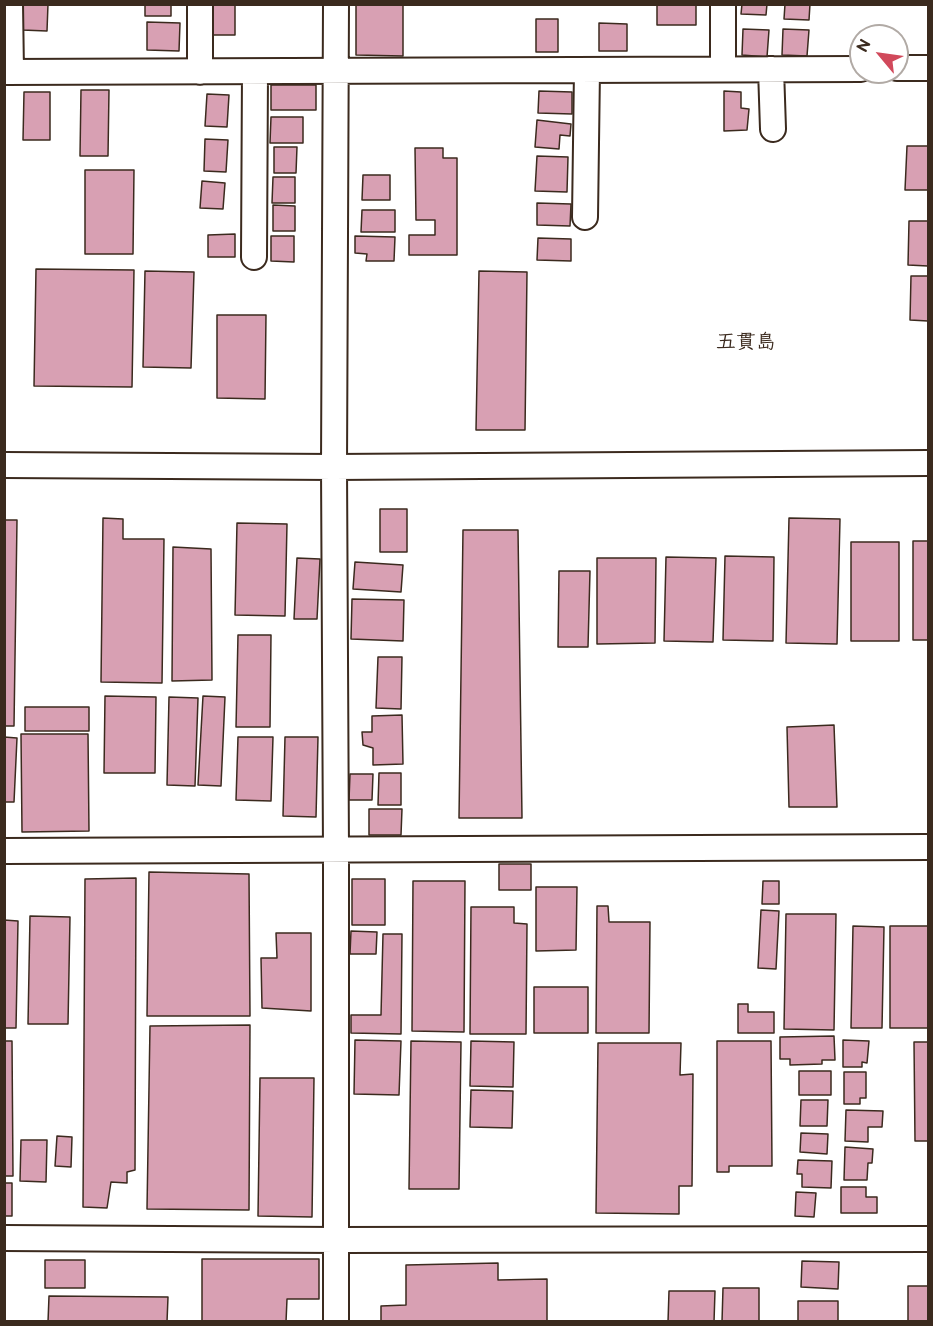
<!DOCTYPE html>
<meta charset="utf-8">
<style>
body{margin:0}
#map{position:relative;width:933px;height:1326px;overflow:hidden;background:#fff;font-family:"Balsamiq Sans",sans-serif}
canvas{display:block}
.frame{position:absolute;inset:0;border:6px solid #3b2a1e;pointer-events:none}
.north{position:absolute;left:849px;top:24px;width:60px;height:60px;box-sizing:border-box;background:#fff;border:2px solid #b1aaa5;border-radius:50%;rotate:299deg;font-size:16px;font-weight:700;line-height:24px;text-align:center;color:#3b2a1e}
.north::after{content:'';display:block;margin:auto;width:21px;height:27px;background:#d1495b;clip-path:polygon(50% 0,100% 100%,50% 72%,0 100%)}
</style>
<div id="map">
<canvas width="933" height="1326"></canvas>
<div class="frame"></div>
<div class="north">N</div>
</div>
<script>
const c = document.querySelector('canvas').getContext('2d');
c.lineJoin = 'round';
function paint(path, color) { c.fillStyle = color; c.fill(path, 'evenodd'); }
function stroke(path, color, width, dash) { c.strokeStyle = color; c.lineWidth = width; c.lineCap = dash ? 'butt' : 'round'; c.setLineDash(dash || []); c.stroke(path); }
function label(font, color, halo, rows, align = 'center') {
  c.font = font + ' "Balsamiq Sans","Klee One",sans-serif'; c.lineWidth = 4.5; c.setLineDash([]); c.textBaseline = 'middle'; c.strokeStyle = halo; c.fillStyle = color; for (const [text, x, y, turn = 0] of rows) {
    c.save(); c.translate(x, y); c.rotate((+turn || 0) * Math.PI / 180); c.textAlign = isNaN(turn) ? turn : align; if (halo) c.strokeText(text, 0, 0); c.fillText(text, 0, 0); c.restore();
  }
}
const building = new Path2D(`
 M23 4H48L47 31 22 30Z
 M145 4H171V16H145Z
 M210 4H235V35H210Z
 M356 4H403V56L356 55Z
 M657 4H696V25H657Z
 M742 4H767L766 15 741 14Z
 M785 4H810L809 20 784 19Z
 M536 19H558V52H536Z
 M147 22 180 23 179 51 147 50Z
 M599 23 627 24V51H599Z
 M743 29 769 30 767 57 742 55Z
 M783 29 809 30 807 56 782 55Z
 M271 85H316V110H271Z
 M81 90H109L108 156H80Z
 M539 91 572 92V114L538 113Z
 M724 91 741 92V108L749 109 747 130 724 131Z
 M24 92H50V140H23Z
 M207 94 229 95 227 127 205 126Z
 M271 117H303V143H270Z
 M537 120 571 124 570 136 560 135 559 149 535 147Z
 M205 139 228 140 226 172 204 171Z
 M907 146H928V190H905Z
 M274 147H297L296 173H274Z
 M415 148H443V158H457V255H409V235H435V220H416Z
 M537 156 568 157 567 192 535 191Z
 M85 170H134L133 254H85Z
 M363 175H390V200H362Z
 M273 177H295V203H272Z
 M202 181 225 183 223 209 200 208Z
 M537 203 571 204 570 226 537 225Z
 M273 205 295 206V231H273Z
 M362 210H395V232H361Z
 M909 221H928V266L908 265Z
 M235 234V257H208V235Z
 M271 236H294V262L271 261Z
 M355 236 395 237 394 261H366L367 254 355 253Z
 M538 238 571 239V261L537 260Z
 M36 269 134 270 132 387 34 386Z
 M145 271 194 272 191 368 143 367Z
 M479 271 527 272 525 430H476Z
 M911 276H928V321L910 320Z
 M217 315H266L265 399 217 398Z
 M380 509H407V552H380Z
 M103 518 123 519V539H164L162 683 101 682Z
 M789 518 840 519 837 644 786 643Z
 M4 520H17L14 726H4Z
 M237 523 287 524 285 616 235 615Z
 M463 530H518L522 818H459Z
 M913 541H928V640H913Z
 M851 542H899V641H851Z
 M173 547 211 549 212 680 172 681Z
 M725 556 774 557 773 641 723 640Z
 M666 557 716 558 713 642 664 641Z
 M297 558 320 559 317 619H294Z
 M597 558H656L655 643 597 644Z
 M355 562 403 565 401 592 353 589Z
 M559 571H590L588 647H558Z
 M352 599 404 600 403 641 351 639Z
 M238 635H271L270 727H236Z
 M378 657H402L401 709 376 708Z
 M105 696 156 697 155 773H104Z
 M203 696 225 697 221 786 198 785Z
 M169 697 198 698 195 786 167 785Z
 M25 707H89V731H25Z
 M402 715 403 764 373 765V748L363 745 362 732H372V716Z
 M834 725 837 807H789L787 727Z
 M21 734H88L89 831 22 832Z
 M4 737 17 738 14 802H4Z
 M238 737H273L271 801 236 800Z
 M285 737H318L316 817 283 816Z
 M379 773H401V805H378Z
 M350 774H373L372 800H349Z
 M369 809H402L401 835H369Z
 M499 864H531V890H499Z
 M149 872 249 874 250 1016H147Z
 M136 878 135 1170 127 1172V1183L111 1182 107 1208 83 1207 85 879Z
 M352 879H385V925H352Z
 M413 881H465L464 1032 412 1031Z
 M763 881H779V904H762Z
 M536 887H577L576 950 536 951Z
 M597 906H608L609 922H650L649 1033H596Z
 M471 907H514V923L527 924 526 1034H470Z
 M761 910 779 911 776 969 758 968Z
 M786 914H836L834 1030 784 1029Z
 M30 916 70 917 68 1024H28Z
 M4 920 18 921 16 1028H4Z
 M853 926 884 927 882 1028H851Z
 M890 926H928V1028H890Z
 M351 931 377 932 376 954H350Z
 M276 933H311V1011L262 1008 261 958H277Z
 M383 934H402L401 1034 351 1033V1015H381Z
 M534 987H588V1033H534Z
 M738 1004H748V1012H774V1033H738Z
 M250 1025 249 1210 147 1209 150 1026Z
 M834 1036 835 1060H822V1064L790 1065V1059H780V1037Z
 M355 1040 401 1041 399 1095 354 1094Z
 M843 1040 869 1041 867 1063 862 1062V1067H843Z
 M4 1041H12L13 1176H4Z
 M411 1041 461 1042 459 1189H409Z
 M471 1041 514 1042 513 1087 470 1086Z
 M717 1041H771L772 1166H729V1172H717Z
 M914 1042H928V1141H915Z
 M598 1043H681L680 1075 693 1074 692 1186H679V1214L596 1213Z
 M799 1071H831V1095H799Z
 M844 1072H866V1098H860V1104H844Z
 M260 1078H314L312 1217 258 1216Z
 M471 1090 513 1091 512 1128 470 1127Z
 M801 1100H828L827 1126H800Z
 M846 1110 883 1111 882 1127H868V1142L845 1141Z
 M801 1133 828 1134 827 1154 800 1152Z
 M57 1136 72 1137 71 1167 55 1166Z
 M21 1140H47L46 1182 20 1181Z
 M845 1147 873 1149 872 1163H868L867 1180H844Z
 M798 1160 832 1161 831 1188 802 1187V1174H797Z
 M4 1183H12V1216H4Z
 M841 1187H866V1197H877V1213H841Z
 M796 1192 816 1193 814 1217 795 1216Z
 M202 1259H319V1299H287L286 1322H202Z
 M45 1260H85V1288H45Z
 M802 1261 839 1262 838 1289 801 1287Z
 M498 1263V1280L547 1279V1322H381V1306L406 1305V1265Z
 M908 1286H928V1322H908Z
 M723 1288H759V1322H722Z
 M669 1291H715L714 1322H668Z
 M49 1296 168 1297 167 1322H48Z
 M798 1301H838V1322H798Z`);
paint(building, '#d8a0b3');
stroke(building, '#3b2a1e', 1.5);
const street = new Path2D(`
 M10 4 11 72
 M200 4V72
 M897 68H928
 M723 69V4
 M771 69 773 129
 M4 72 861 69
 M585 217 587 70
 M254 257 255 72
 M4 465 334 467 928 463
 M4 851 928 847
 M4 1238 336 1240 928 1239
 M336 1322V851L334 467 336 4`);
stroke(street, '#3b2a1e', 28);
stroke(street, '#fff', 24);
label('bold 20px', '#3b2a1e', '#fff', [
 ["五貫島",746,343]
]);
</script>
